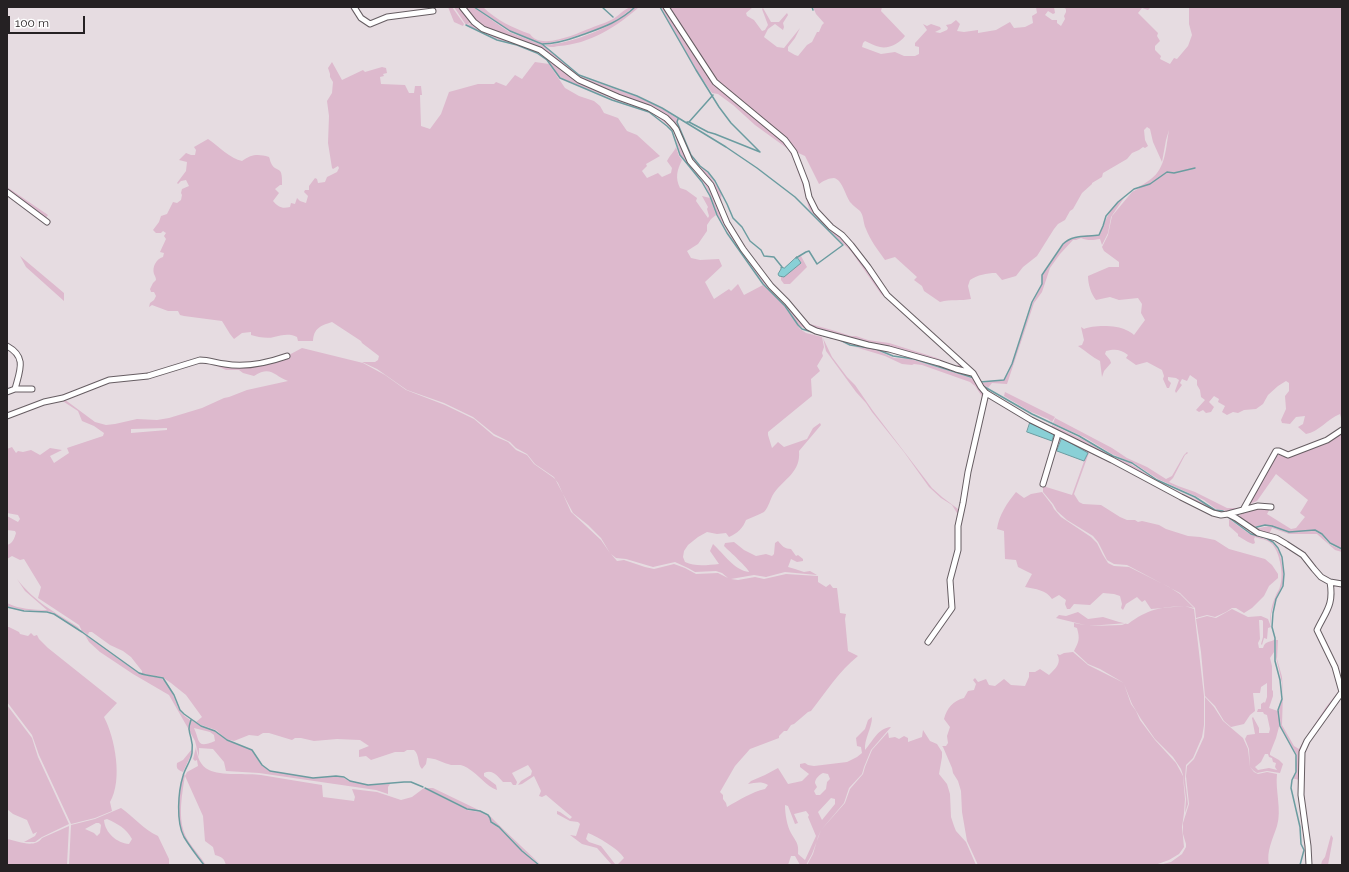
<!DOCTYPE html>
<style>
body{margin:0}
#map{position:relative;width:1349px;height:872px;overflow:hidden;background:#e6dce1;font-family:Raleway,sans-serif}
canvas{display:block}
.frame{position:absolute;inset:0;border:8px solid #252123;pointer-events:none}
.scale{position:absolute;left:8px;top:16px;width:77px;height:18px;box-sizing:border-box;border:2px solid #252123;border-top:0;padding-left:5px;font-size:12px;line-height:14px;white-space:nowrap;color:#252123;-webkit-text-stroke:3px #fff;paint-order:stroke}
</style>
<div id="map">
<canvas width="1349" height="872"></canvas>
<div class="frame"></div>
<div class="scale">100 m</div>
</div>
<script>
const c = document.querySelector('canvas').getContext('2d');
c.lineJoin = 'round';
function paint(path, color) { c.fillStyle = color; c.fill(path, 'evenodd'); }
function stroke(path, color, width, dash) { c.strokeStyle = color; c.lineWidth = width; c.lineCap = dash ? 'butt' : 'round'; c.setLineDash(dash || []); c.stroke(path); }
paint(new Path2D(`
 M448 7H452L464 24 463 26 454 22Z
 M454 7H460L472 22 466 25Z
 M463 7H473L509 32 542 45 582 77 638 97 661 108 678 119 677 122 691 155 697 163 708 173 722 194 721 198 727 221 717 195 692 163 678 131 665 117 585 83 556 60 480 25Z
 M475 7H483C496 20 513 28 530 34 541 52 582 31 596 26 601 24 608 22 613 19 620 15 625 7 634 7L621 17 604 27 567 39 544 44 510 31Z
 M635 7H639C617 27 589 44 559 46 553 47 550 48 544 45 570 45 618 25 635 7Z
 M661 7H663L710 78 784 141C794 154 799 169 804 184 807 192 807 200 812 208 825 221 839 234 851 248 865 265 875 285 890 301L881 294 851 251 820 222 809 209 802 183 793 158 788 149 755 125 733 105 718 94 712 93 696 70Z
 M667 7H753L746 13 747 16 754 20 762 31 765 30 768 25 762 9 763 8 771 22H779L787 13 788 15 783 23 784 27 783 30 775 24 768 29 764 37 777 47 784 48 800 28 795 38 788 47V51L795 55 798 56 807 45 812 42 817 32H819L822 25 824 23 816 14 813 7H882L881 11 905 36C900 43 889 49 880 47 875 46 870 43 865 41L863 43 862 47 881 54 895 52 904 56H915L919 54V47L915 46V43L927 30 923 24 927 26 931 24 940 27 941 29 935 32 940 33 947 30 948 28 946 25 951 24 956 20 960 24 957 31 964 32 978 30V33L996 30 1010 22 1014 28 1025 27 1033 23 1032 16 1037 13 1036 7H1054L1055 13 1053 14 1048 11 1045 15 1052 20H1057V23L1061 26 1065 19 1064 16 1066 12V9L1063 7H1151L1148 10 1142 8 1138 13 1158 33 1157 36 1160 41 1155 46V50L1161 56 1160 59 1170 64 1174 58 1177 59 1188 46 1192 35 1189 24V7H1342V422L1340 414C1327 419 1319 432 1306 434L1298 427 1303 424 1305 416 1296 417 1290 424 1282 423 1281 420 1286 409 1285 396 1289 391V383L1286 381 1278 386 1268 395 1263 404 1256 409 1244 410 1238 413 1233 412 1227 415 1222 412 1225 406 1218 402 1219 399 1214 396 1209 402 1214 407 1211 412 1206 413 1203 410 1199 412 1196 410 1205 400 1201 397 1200 390 1197 385V380L1190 375 1187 381 1182 379 1180 383 1182 385 1176 393 1175 391 1179 380 1176 378 1168 377V380L1171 383 1169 388H1167L1163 379 1164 376 1162 370 1147 362 1136 365 1126 358 1128 355C1120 349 1115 349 1106 351L1105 354 1110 360 1111 363 1104 371 1102 377 1100 361C1092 357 1086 351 1078 346L1082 345 1084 340 1081 327 1084 329C1093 325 1117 325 1126 330 1129 331 1132 333 1134 335L1145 320 1141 313 1142 304 1138 298 1119 300 1110 297 1096 300C1091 294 1088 284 1088 276L1109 267H1119V262L1104 251 1102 247 1108 235 1112 216 1132 192 1143 186 1135 189C1140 186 1146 183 1151 179 1166 168 1166 146 1169 130L1166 140 1162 162 1153 142 1150 129 1147 127 1144 130 1145 140 1148 146 1145 148 1143 147 1139 150 1132 153 1127 159 1103 173 1102 177 1092 183V184L1082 193 1073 209 1070 211 1065 220 1058 224 1054 229 1037 256 1023 267 1016 276 1002 280 996 273C986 273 978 275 970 280L968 286 971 299C961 301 951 299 940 302L924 291 922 286 914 280 917 277 895 257 885 260C878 250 870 240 866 229 863 223 864 216 860 211 857 208 853 206 851 203 846 198 843 180 834 178 829 178 823 181 819 184L805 156 794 151 720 85Z
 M474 23 540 51 572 76 649 109 671 124 684 151 711 186 735 238 807 327 808 330 798 325 785 304 764 284 738 249 717 214 710 195 705 185 681 156 674 132 669 126 650 111 620 102 561 78 557 74 548 60 541 54 529 49 497 39 467 25Z
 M332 62 342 80 363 70 365 72 382 67 386 68 387 73 383 74 384 76 380 77 381 84 405 85 409 93H414L415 86H421L422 95H420L421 126 430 129 441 114 449 92 478 84H494L496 82 506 86 515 75 522 79 535 62 549 64 565 88 579 96 594 101 600 106 604 113 618 118 627 131 637 135 660 156 646 164 647 166 642 171 647 178 658 173 662 177 671 173 672 168 667 161C670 155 674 152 676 147L679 156 682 160C677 170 675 178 680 188L686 190 697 198 696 201 708 218 709 216 707 209 708 207 702 196 710 198 716 215 711 219 707 225V231L698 244 687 251 691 258 700 260 719 259 722 266 705 282 714 299 729 289 731 291 738 284 744 295 763 285 783 304 800 329 806 333 822 337 824 347 822 353 823 356 817 366 820 371 811 379 812 396 768 432V435L772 448 778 442 784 447 807 439 813 428 820 423 821 425 799 451C801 472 784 479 774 493 770 499 769 507 764 512 759 515 752 517 746 520 743 528 738 533 729 537L726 533 717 534 707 532 698 537 688 545 684 551 683 557 685 562C695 567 708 565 719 564L710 551 713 544C724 554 734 570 749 572 748 568 729 551 724 546L725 543 734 542 744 550 756 556 766 554 772 556 774 554 775 543 778 541C782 546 785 549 791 549L796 556 798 555 803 559V561L797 562 791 559 788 567 795 569 804 572 810 571 817 575 785 572 766 577 754 575 731 579 738 580 755 577 764 579 786 574 818 576V582L826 587 830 584 833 588H837L840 613 846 614 845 619 848 651 858 656C839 671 826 692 811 711L808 712 794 724 791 725 787 731H784L779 736V738L750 749 735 766 720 792 723 795V799L726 803 727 807C739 800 752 792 765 789L768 785C761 781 755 783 748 784L751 781 765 775 778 768 788 784 802 781 809 774 800 767V764L805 763 808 765 814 766 847 762 857 757 862 753 861 747 857 746 856 738 865 729 868 720 872 717C872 728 864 739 865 750 873 741 878 728 891 727L871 750 864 767 862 774 849 788 844 803 821 830 812 854 806 865H800L795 856H791L788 865H617L624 858C619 849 598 837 588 833L586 839 589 842 601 846 615 864 612 865 597 848 582 844 570 835 576 836 580 824 578 822 570 821 557 814V811L560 812 570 819 572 817 546 795 542 797 539 796 541 791 534 776 522 784 518 785 521 781 531 775 532 771 528 765 512 773 517 782 516 785H513L511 782H503C497 776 493 769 484 773V776L496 785 497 790C486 786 479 775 469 769 460 762 455 767 448 764 441 762 435 758 427 758L426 764 422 769C417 764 420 755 414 750H407L404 752H395L371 760 366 756 359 757V750L369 746 360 740 337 739 314 741 301 738H295L292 740 269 733H263L258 736 249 735 234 741 226 739 216 730 201 725 196 722 202 717 186 695 171 683 162 677 142 674V671L131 657 123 651 110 645 92 632H89L88 635 82 631 79 625 38 598 41 587 24 559 20 560 12 556 7 559V545C13 543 14 539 16 533L15 531 7 530V516L18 522 20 519 18 515 7 513V449L12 447 16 453 18 451 23 452 31 450 40 455 50 448 62 450 50 456 54 463 69 453 67 448 103 436 104 433 94 426 82 421 78 411 61 400 64 399 95 422 106 425 115 424 137 419 157 420 169 418 202 408 224 398 229 397 247 390 288 381C274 376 271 365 254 376L243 373 239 370H226L208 362 233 366 287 356 302 348 363 363 385 375 406 390 445 405 474 419 494 436 508 442 516 450 527 455 534 464 554 478 558 483 571 512 601 540 610 553 601 538 588 525 573 513 554 477 535 464 527 454 516 448 510 442 494 434 473 417 444 403 407 390 377 369 362 362H375L378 360 379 356 362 343 361 341 332 322C320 326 314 328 313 341H298L297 337C290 333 281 335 274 337 267 339 258 337 251 335V332L242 333 234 339 230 334 222 321 184 316 180 315 178 311H168L152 305 149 307 150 303 154 300 156 296 154 292H151L150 289 153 283 156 280C156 278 155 276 154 274 152 267 156 259 163 257L164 253 160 252 166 239 164 236 166 233 163 231 161 233H156L153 230 159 222 161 216 167 214 173 202 177 203 181 200 182 195 181 193 182 189 189 186 186 180 181 181 178 184 177 183 186 171 187 162 179 160 186 153 191 155H195L196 150 194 147 208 139C218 146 231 159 242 161 252 154 258 154 269 157 270 159 270 161 271 163 276 174 283 163 282 185H280L275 189 279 193 273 201C278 207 282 209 290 207L291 203 295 204 297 198 300 201 306 203 308 196 304 192 305 190H309V186L315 178 317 179 318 183 325 182 327 177 337 172 339 168 338 166 333 169 332 168 328 143 329 116 327 101 332 93 333 82 330 77V74L328 68ZM167 428V430L131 433V429ZM611 554 616 558 626 559 653 567 675 562 688 568 695 572 716 571 722 573 728 578 718 573 696 574 685 568 674 564 654 569 645 567 624 560 617 561ZM823 773 828 774 830 779 827 782 826 789 820 795H816L814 791 817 787 815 783C815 779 819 775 823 773ZM831 798 835 799V804L822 820 818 812ZM785 805 788 806 795 824 798 823 794 814 806 811 809 815 808 817 816 836 805 860 798 854C799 843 796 842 791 833 787 826 785 814 785 805Z
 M7 187 48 215 45 219 7 190Z
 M1124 198 1111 217 1108 233 1102 245 1100 239C1093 240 1088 241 1081 238L1076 240H1073L1060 254 1050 268 1042 292 1034 303 1007 384 992 383 988 388 982 383 992 381H1003L1009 372 1033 302 1042 284V275L1054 257 1067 240 1088 235H1099C1106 221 1109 207 1124 198Z
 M20 256 64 293V301L26 267Z
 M801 256 807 267 790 284H784L781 280V277H782L801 263 798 257Z
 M773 287 778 289 810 324 832 330 851 336H856L868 340 889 343 937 358 956 367 959 364 962 366 961 368 959 369 940 362 885 346 870 345 813 328 809 326Z
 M823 338 832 357 847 377 855 385 873 411 932 488 942 497 958 509 959 511 957 513 952 505 941 498 929 487 904 452 872 412 866 403 856 392 826 351Z
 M855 347 874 349 894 358 911 359 971 378C978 382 984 391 983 398L975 386 970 382 922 365 914 364 912 365 902 364 885 356Z
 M1005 392 1055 417 1052 422 1048 419 1029 411 1004 396Z
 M1055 418 1112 448 1127 458 1147 467 1166 479 1172 476 1184 455 1187 452 1188 453 1185 455 1173 478 1169 482 1178 486 1195 492 1227 508H1240L1227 511 1216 509 1204 500 1158 479 1135 464 1112 454 1086 438 1053 423Z
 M1052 425 1082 439 1113 457 1129 463 1166 486 1206 504 1215 511 1224 513 1213 512 1051 428Z
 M1342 432V549L1330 543 1322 534 1315 530 1290 532 1267 525 1251 527 1239 516C1247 507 1259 507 1271 507L1267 514 1291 529 1296 528 1305 517 1300 513 1308 500 1276 474 1257 501 1245 506 1277 454 1287 458 1315 446Z
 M1061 437 1090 450 1074 494 1079 502 1083 504 1101 505 1120 517 1127 520H1135L1138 522 1142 521 1159 525 1166 529 1188 536 1200 537 1215 540 1229 549 1265 559 1272 565 1278 574V578L1269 586 1264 596 1252 608 1244 613 1236 608H1232L1226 612 1215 617 1207 615 1196 618 1195 608 1180 593 1127 565 1114 564 1107 560 1098 542 1093 536 1067 520 1057 511 1053 504 1043 492V486L1072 495 1087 453 1062 438 1059 444H1058Z
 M1016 492 1024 498 1031 494 1042 492 1052 505 1054 509 1061 517 1091 537 1097 543 1103 555 1108 563 1114 566 1129 567 1169 587 1180 594 1194 608 1185 606 1151 609 1145 600 1142 602 1137 597 1126 604 1123 610 1121 608 1122 604 1120 596 1114 594 1103 593 1090 605 1074 604 1070 609H1067L1065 604 1066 600 1059 595 1052 599C1046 590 1036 589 1025 587L1032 574 1018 567 1016 560 1005 559 1004 531 997 529C999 515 1007 503 1016 492Z
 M1229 519 1248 533 1271 541 1276 547 1280 554 1283 570V584L1275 601 1271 614V625C1269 615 1272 604 1276 595 1277 592 1280 589 1280 586 1284 576 1280 552 1272 544 1268 540 1261 539 1255 537L1254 539 1255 543 1253 544 1248 542 1238 536V534L1229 526Z
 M1269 526 1287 532 1315 531 1322 535 1329 544 1342 550V552L1335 550 1317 534H1289L1272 528 1269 534 1254 529Z
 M17 579C35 602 53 611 78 627L80 630 54 613 47 611 23 610 7 606V603C19 609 33 610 47 610L25 591Z
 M1185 606 1194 609 1204 696V725L1202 737 1193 758 1186 765 1185 779 1188 804 1185 813 1186 799 1183 775 1181 769 1173 757 1155 739 1141 719 1132 704 1124 684 1131 704 1136 711 1140 720 1155 740 1176 763 1183 776 1185 799 1184 813 1182 827 1184 847 1179 854 1169 860 1155 865H978L967 841 962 812 961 791 958 781 953 773 952 768 943 747 942 746H946L948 743 947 736 950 727 944 719C947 708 953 701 964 698L968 691 974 690 976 684 973 680 975 678 978 682 986 679 989 685 995 686 1004 679 1011 685 1025 686 1029 677V672H1035L1040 669 1049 675C1056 668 1062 663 1057 654L1060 655 1064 653 1073 652 1088 665 1124 683 1100 669 1088 664 1074 651C1079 641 1080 639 1077 628L1074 627V623L1090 626 1122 625 1127 623 1089 626 1056 618 1059 615 1066 616 1078 612 1088 619 1103 617 1119 622 1128 624C1148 609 1160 607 1185 606Z
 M1232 609 1248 617 1261 616 1268 619 1271 627 1268 628 1267 639 1264 638 1262 645 1261 644 1263 637V621L1262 620H1259L1260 639 1258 643 1259 648H1263C1265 640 1271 643 1275 639L1274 652 1270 658 1272 666V690L1273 691V696L1269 708 1278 711 1280 723 1276 738 1270 753V755L1279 760 1283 764 1280 773 1267 771 1257 773 1254 771 1250 767 1249 749 1245 739 1247 735 1255 734 1252 718 1253 717 1259 728V733H1269L1270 729 1267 715 1264 714 1263 712H1257L1258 709H1261V704L1264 702 1265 703 1267 697V683L1261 687 1260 693H1253L1255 711 1250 715 1244 724 1231 727 1224 721 1215 706 1205 696 1201 652 1196 619 1207 616 1216 618ZM1265 754H1268L1269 757 1272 758 1273 762 1276 763 1275 767 1277 770 1269 768 1258 770 1255 767 1261 762Z
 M7 627H9L19 632 20 634 28 636 31 633 34 636 37 635 39 639 48 648 117 703 104 717C115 738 123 780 110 802L112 811 95 818 71 824 39 755 32 735 7 702Z
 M85 635 138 673C145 677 154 675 162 679 170 683 175 701 179 709 181 714 186 717 190 720L189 730 169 695 133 674 100 652 89 642Z
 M1276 640H1278L1277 659 1282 677 1283 692 1282 725 1294 746 1299 749 1300 747 1326 707 1339 691V694L1306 742 1300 780 1295 779 1293 778 1297 772 1296 765 1297 755 1281 727 1279 709 1283 697 1282 683 1276 657Z
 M1205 697 1214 707 1223 721 1243 738 1248 749 1250 767 1254 772 1258 774 1267 772 1277 774C1275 790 1282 810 1277 826 1273 839 1266 851 1269 865H1159L1171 862 1182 854 1186 847V844L1183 834V823L1189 804 1186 776 1187 766 1194 759 1204 737 1205 725Z
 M7 705 32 738 38 757 69 824 42 837 35 842H24L35 836 37 832 33 834 27 820 13 814 7 809Z
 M191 720 201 726 215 731 226 740 252 750 261 765 270 771 313 778 336 776 344 778 349 781 368 785 390 784 388 787V794L376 790 259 773 226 771 224 762 213 749 199 748V757L195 741 190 732 189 727ZM194 728 210 732 214 735 215 741C196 749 200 741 194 728Z
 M923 730 930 741 937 744 942 752V757L939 774 947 784 950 794 951 817 954 826 956 831 966 842 976 865H807L813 854 818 837 821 830 845 803 850 789 863 774 865 767 872 750 888 732 889 738 895 737 899 739 904 736 908 738V742L922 737Z
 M196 747C197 756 200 766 209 770 220 776 248 773 261 775 281 778 301 782 322 785L323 797 354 801 355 797 352 789 377 792 401 800 412 797 424 788 467 810 480 812 488 816 490 818 491 823 499 828 522 851 539 865H236L235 864 226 865C224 858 222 857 215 855L213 847 205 841 203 816 185 776 187 772 198 766 197 760 195 761 193 759Z
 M192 749 191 755 183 772C178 770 176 769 177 763L183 760Z
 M183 774 185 775C182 796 176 823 189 842 194 850 201 857 206 865H205C198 856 190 847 184 837 175 819 179 793 183 774Z
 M426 788H433L489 815 501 827 541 865 522 850 504 831 491 821V818C484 810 474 812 465 808 452 801 439 794 426 788Z
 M121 808C134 817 143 829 158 836L169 859V865H69L71 825 95 819ZM107 819C118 824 126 828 132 839L129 844C117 843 105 833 104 820ZM96 823H99L101 825 100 833 97 836 94 833 85 829Z
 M69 826 67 865H7V839C18 841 34 849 42 838Z
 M1331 835 1333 838 1328 865H1321L1322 861 1325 857Z`), '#ddb9cd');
const water = new Path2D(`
 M797 257 801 263 784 277 779 276 778 274 781 269V267L784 268Z
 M1030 423 1054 434 1052 441 1027 432Z
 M1062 438 1088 453 1084 461 1057 451Z`);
paint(water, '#89d0d6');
stroke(water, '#6b9ca0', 1);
stroke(new Path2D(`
 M474 7 510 31 542 44C555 44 568 40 579 36 601 28 618 23 635 7
 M602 7 613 17
 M660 7 696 70 719 107 731 123 760 152
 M812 7 813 10
 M466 25 497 40 517 45 537 53 547 60 560 78 612 100 649 112 667 126 672 131 680 155 702 182 710 196 717 215 727 233 763 284 785 306 798 325 802 329 832 338
 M542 44 579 75 637 96 662 108 726 147 757 168 795 197 843 245 817 264 809 251 806 252 796 258
 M678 119 677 122 691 155 700 166 708 172 715 181 727 204 733 218 742 227 750 241 761 250 764 256 774 257 782 267
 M687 122H689L708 132 715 134 760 152
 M689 122 713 95
 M838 339 850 345 876 349 893 356 914 359 974 378
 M980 382 1004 380 1012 364 1032 302 1042 284V275L1063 244C1073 234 1087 237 1099 235L1103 226 1106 216 1118 202 1134 189 1150 184 1167 172 1174 173 1195 168
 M983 386 1032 414 1079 436 1113 456 1132 463 1157 480 1195 497 1215 510 1223 511 1226 513
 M1228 517 1251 534 1266 538 1273 542 1278 548 1282 557 1284 574 1283 586 1276 599 1273 613 1272 627 1275 638V661L1280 680 1282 699 1278 710 1280 726 1296 755V772L1292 780 1291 788 1300 827 1301 844 1304 850 1300 865
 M1253 528 1265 525 1272 526 1289 532 1315 530 1322 534 1330 543 1342 549
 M7 607 24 611 47 612 54 614 82 632 139 673C147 676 155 676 163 678L174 695 180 710 184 714 201 726 215 731 227 740 252 750 262 765 270 771 313 778 336 776 344 777 350 781 368 785 404 782H411L423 787
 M191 720C190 723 189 725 189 729 190 739 194 741 192 753 191 761 185 768 183 776 178 792 176 822 184 837 190 847 197 856 204 865
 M425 788 467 809 480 811 488 815 490 818 491 822 499 827 522 851 539 865`), '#6b9ca0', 1.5);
const minor = new Path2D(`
 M354 7 361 18 370 24 387 17 433 11
 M462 7 474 22 483 29 540 50 579 80 618 97 649 108 666 118 672 124 676 129 690 161 711 185 727 223 743 249 771 286 787 302 808 327 816 331 868 345 889 349 939 363 956 369 972 373
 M666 7 715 82 785 140 794 152 806 183 809 197 816 211 831 227 842 235 851 245 868 267 887 295 973 373 981 387 986 393 1031 420 1112 460 1181 497 1213 513 1221 515 1228 514 1236 518 1258 533 1276 538 1286 544 1303 555 1314 569 1321 577 1330 582 1342 584
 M7 192 47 222
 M7 346C27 357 20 370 15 389
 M7 392 15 389H32
 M7 416 44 402 63 398 109 380 148 376 200 360C209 360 216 363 225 364 246 368 267 363 287 356
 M1043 484 1058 434
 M1243 510 1276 451H1279L1288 455 1327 440 1342 430
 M1228 514 1258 506 1271 507
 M928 642 952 608 950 580 958 550V526L963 503 968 472 986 393
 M1309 865 1308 846 1301 795 1302 752 1307 741 1342 692 1335 667 1317 630C1326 611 1334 605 1330 582`);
stroke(minor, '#665d62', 7);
stroke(minor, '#fff', 5);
</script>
